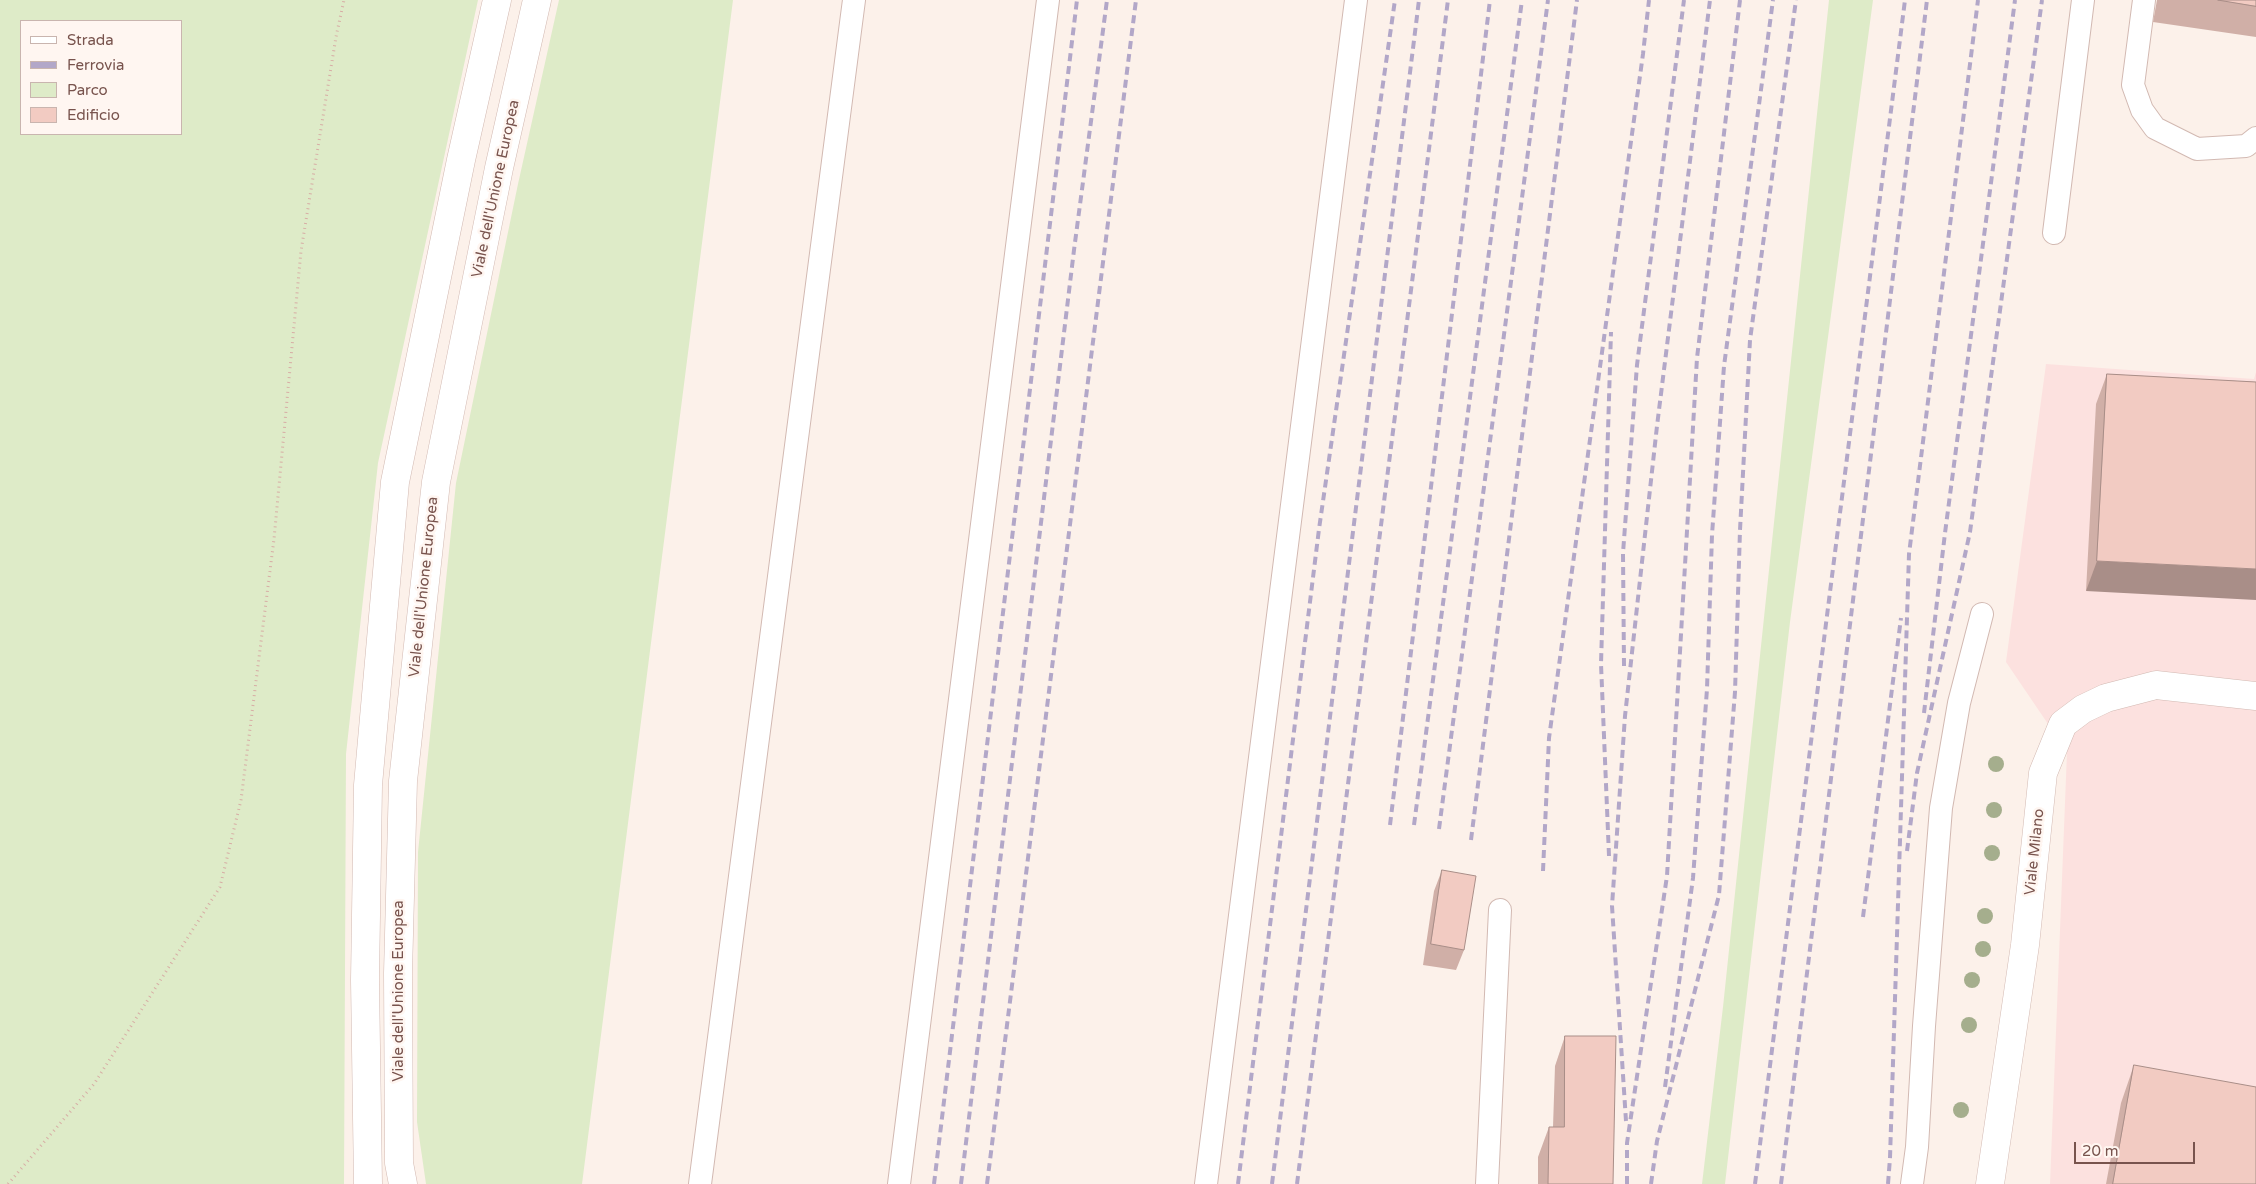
<!DOCTYPE html>
<style>
body{margin:0}
#map{position:relative;width:2256px;height:1184px;overflow:hidden;background:#fcf1ea;font-family:"Varela Round",sans-serif}
canvas{display:block}
.legend{position:absolute;left:20px;top:20px;width:162px;height:115px;box-sizing:border-box;background:#fff6f1;border:1px solid #c9b5af;margin:0;padding:6px 9px;list-style:none;font-size:15px;color:#78534d}
.legend li{display:flex;align-items:center;gap:10px;height:25px}
.legend b{width:25px;border:1px solid #c9b5af}
.scale{position:absolute;left:2074px;top:1142px;width:121px;height:22px;box-sizing:border-box;border:2px solid #78534d;border-top:0;padding-left:6px;font-size:15px;line-height:18px;white-space:nowrap;color:#78534d;-webkit-text-stroke:4px #fff6f1;paint-order:stroke}
</style>
<div id="map">
<canvas width="2256" height="1184"></canvas>
<ul class="legend">
<li><b style="height:6px;background:#fff"></b>Strada</li>
<li><b style="height:6px;background:#b2a7c8"></b>Ferrovia</li>
<li><b style="height:14px;background:#deebc8"></b>Parco</li>
<li><b style="height:14px;background:#f2cbc2"></b>Edificio</li>
</ul>
<div class="scale">20 m</div>
</div>
<script>
const c = document.querySelector('canvas').getContext('2d');
c.lineJoin = 'round';
function paint(path, color) { c.fillStyle = color; c.fill(path, 'evenodd'); }
function stroke(path, color, width, dash) { c.strokeStyle = color; c.lineWidth = width; c.lineCap = dash ? 'butt' : 'round'; c.setLineDash(dash || []); c.stroke(path); }
function label(font, color, halo, rows, align = 'center') {
  c.font = font + ' "Varela Round",sans-serif'; c.lineWidth = 5; c.setLineDash([]); c.textBaseline = 'middle'; c.strokeStyle = halo; c.fillStyle = color; for (const [text, x, y, turn = 0] of rows) {
    c.save(); c.translate(x, y); c.rotate((+turn || 0) * Math.PI / 180); c.textAlign = isNaN(turn) ? turn : align; if (halo) c.strokeText(text, 0, 0); c.fillText(text, 0, 0); c.restore();
  }
}
paint(new Path2D(`
 M2046 364 2254 379 2256 372V1184H2050L2067 752 2006 662Z`), '#fce1df');
paint(new Path2D(`
 M0 0H478L378 463 346 754 344 1184H0ZM21 21H181V134H21Z
 M559 0H733L582 1184H426L417 1122 418 852 456 483 518 184Z
 M1829 0H1873L1790 622 1725 1184H1702L1723 1007Z`), '#deebc8');
const service = new Path2D(`
 M2144 0 2133 85 2142 110 2155 128 2197 149 2246 146 2256 138
 M2054 233 2083 0
 M700 1184 854 0
 M899 1184 1048 0
 M1206 1184 1356 0
 M1487 1184 1500 910
 M1912 1184 1917 1147 1924 1026 1941 808 1959 703 1982 614`);
const minor = new Path2D(`
 M368 1184 365 980 368 785 395 482 461 160 497 0
 M403 1184 399 1163 398 973 403 781 436 482 499 168 537 0
 M1990 1184 2025 945 2043 773 2063 724 2083 709 2106 698 2156 685 2256 696`);
stroke(service, '#d2b9b2', 24);
stroke(minor, '#d2b9b2', 29);
stroke(new Path2D(`
 M8 1184 94 1084 220 887 241 800 274 539 301 251 336 37 344 0`), '#d7ada5', 3, [1, 4]);
stroke(service, '#fff', 22);
stroke(minor, '#fff', 28);
stroke(new Path2D(`
 M1624 666 1623 553 1637 365 1684 0
 M1924 713 1945 533 2015 0
 M1390 825 1490 0
 M1414 825 1522 0
 M1439 829 1548 0
 M1471 840 1577 0
 M1907 851 1917 773 1970 532 2042 0
 M1609 856 1601 664 1611 332
 M1543 871 1549 738 1643 54 1649 0
 M1863 917 1901 618
 M1665 1087 1693 878 1707 689 1712 535 1724 366 1773 0
 M1626 1121 1612 906 1625 716 1657 426 1710 0
 M934 1184 1077 0
 M961 1184 1074 250 1107 0
 M987 1184 1136 0
 M1238 1184 1319 529 1395 0
 M1272 1184 1419 0
 M1297 1184 1448 0
 M1627 1184V1143L1667 876 1697 358 1740 0
 M1651 1184 1657 1141 1719 895 1735 692 1740 530 1750 340 1796 0
 M1755 1184 1905 0
 M1781 1184 1927 0
 M1888 1184 1890 1158 1909 554 1978 0`), '#b2a7c8', 4, [8, 5]);
c.fillStyle = '#a5ae8d';
for (const [x, y] of [
 [1996,764],
 [1994,810],
 [1992,853],
 [1985,916],
 [1983,949],
 [1972,980],
 [1969,1025],
 [1961,1110]
]) { c.beginPath(); c.arc(x, y, 8, 0, 2 * Math.PI); c.fill(); }
paint(new Path2D(`
 M2157 0H2256V37L2153 22Z
 M2107 374 2256 382 2086 591 2096 404Z
 M1442 870 1464 950 1456 970 1423 965 1434 891Z
 M1565 1036 1613 1184H1538V1157L1549 1127H1553L1555 1066Z
 M2134 1065 2256 1184H2106L2121 1103Z`), '#d0afa7');
paint(new Path2D(`
 M2097 561 2256 569V600L2086 591Z`), '#a98e88');
const building = new Path2D(`
 M2218 0H2256V6Z
 M2107 374 2256 382V569L2097 561Z
 M1442 870 1476 876 1464 950 1431 944Z
 M1565 1036H1616L1613 1184H1548L1549 1127H1564Z
 M2134 1065 2256 1087V1184H2113Z`);
paint(building, '#f2cbc2');
stroke(building, '#a98e88', 1);
label('15px', '#78534d', '#fff6f1', [
 ["Viale dell'Unione Europea",496,189,-78],
 ["Viale dell'Unione Europea",424,587,-84],
 ["Viale Milano",2035,852,-84],
 ["Viale dell'Unione Europea",399,991,-90]
]);
</script>
